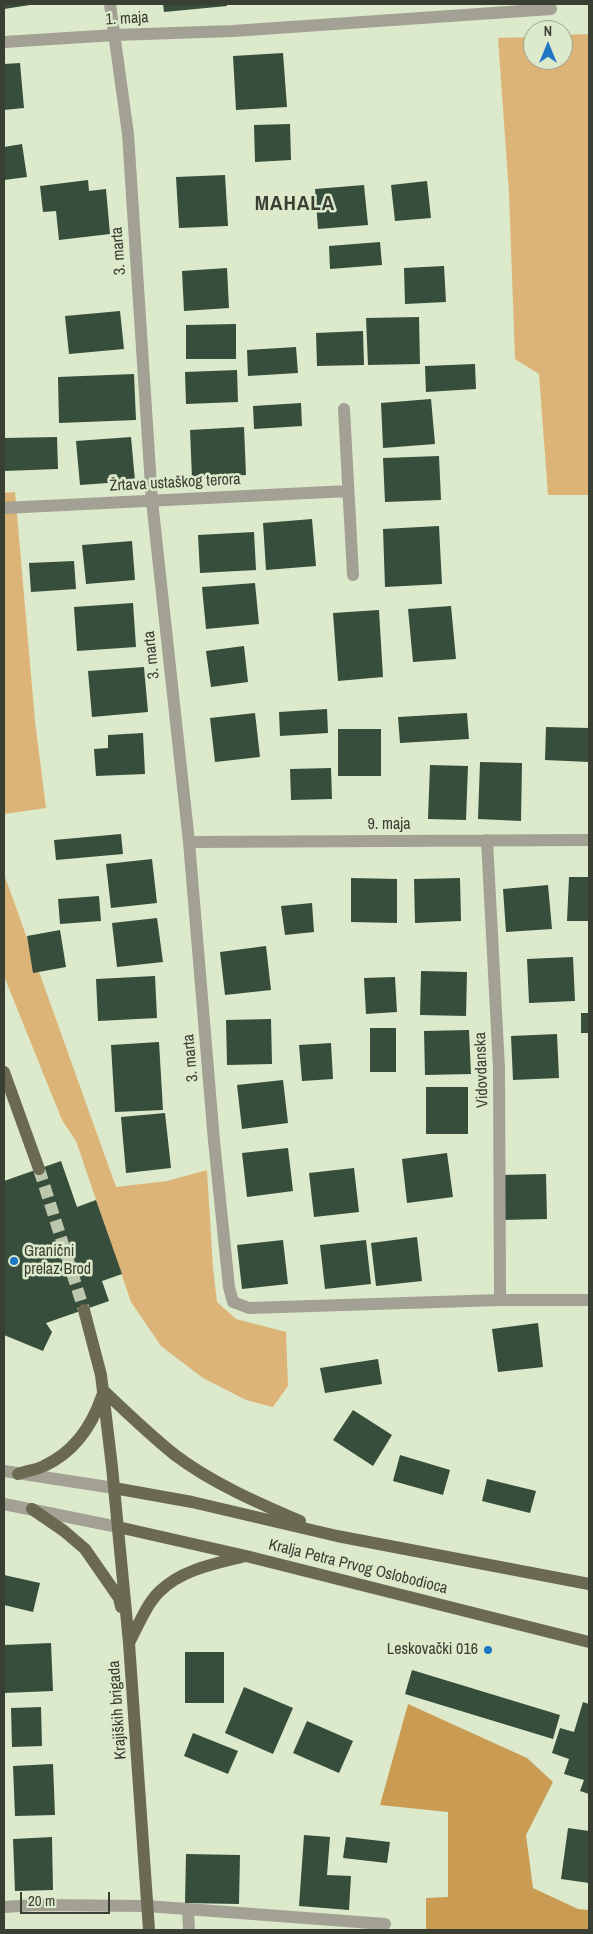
<!DOCTYPE html>
<meta charset="utf-8">
<style>
body{margin:0}
#map{position:relative;width:593px;height:1934px;overflow:hidden;background:#dce9cb;font-family:"Archivo Narrow",sans-serif}
canvas{display:block}
.frame{position:absolute;inset:0;border:5px solid #3a3f33;pointer-events:none}
.north{position:absolute;left:523px;top:20px;width:50px;height:50px;box-sizing:border-box;background:#dce9cb;border:1px solid #9ba58e;border-radius:50%;rotate:0deg;font-size:14px;font-weight:700;line-height:20px;text-align:center;color:#3a3f33}
.north::after{content:'';display:block;margin:auto;width:18px;height:22px;background:#1e76c4;clip-path:polygon(50% 0,100% 100%,50% 72%,0 100%)}
.scale{position:absolute;left:20px;top:1892px;width:90px;height:22px;box-sizing:border-box;border:2px solid #3a3f33;border-top:0;padding-left:6px;font-size:15px;line-height:18px;white-space:nowrap;color:#3a3f33;-webkit-text-stroke:4px #dce9cb;paint-order:stroke}
</style>
<div id="map">
<canvas width="593" height="1934"></canvas>
<div class="frame"></div>
<div class="north">N</div>
<div class="scale">20 m</div>
</div>
<script>
const c = document.querySelector('canvas').getContext('2d');
c.lineJoin = 'round';
function paint(path, color) { c.fillStyle = color; c.fill(path, 'evenodd'); }
function stroke(path, color, width, dash) { c.strokeStyle = color; c.lineWidth = width; c.lineCap = dash ? 'butt' : 'round'; c.setLineDash(dash || []); c.stroke(path); }
function label(font, color, halo, rows, align = 'center') {
  c.font = font + ' "Archivo Narrow",sans-serif'; c.lineWidth = 5; c.setLineDash([]); c.textBaseline = 'middle'; c.strokeStyle = halo; c.fillStyle = color; for (const [text, x, y, turn = 0] of rows) {
    c.save(); c.translate(x, y); c.rotate((+turn || 0) * Math.PI / 180); c.textAlign = isNaN(turn) ? turn : align; if (halo) c.strokeText(text, 0, 0); c.fillText(text, 0, 0); c.restore();
  }
}
paint(new Path2D(`
 M589 34V495H548L539 374 515 359 509 193 498 38 533 37V60H563V35Z
 M15 492 35 721 46 808 4 814V493Z
 M4 874 116 1187 167 1181 207 1170 213 1268 217 1302 236 1319 286 1332 288 1386 273 1407 246 1400 203 1378 161 1346 131 1302 76 1141 62 1120 4 976Z`), '#ddb478');
paint(new Path2D(`
 M408 1704 527 1758 553 1782 526 1835 533 1888 578 1909 589 1910V1930H426V1898L448 1897V1812L380 1805Z`), '#c99b53');
paint(new Path2D(`
 M4 4H30V5L4 9Z
 M163 4H227V6L164 12Z
 M283 53 287 107 236 110 233 56Z
 M20 63 24 108 4 110V64Z
 M290 124 291 160 255 162 254 125Z
 M22 144 27 177 4 180V147Z
 M225 175 228 226 179 228 176 177Z
 M88 180 89 191 106 189 110 234 59 240 56 211 43 212 40 186Z
 M427 181 431 218 395 221 391 185Z
 M364 185 368 225 318 229 315 189Z
 M380 242 382 265 330 269 329 246Z
 M444 266 446 302 405 304 404 268Z
 M227 268 229 308 184 311 182 271Z
 M120 311 124 349 69 354 65 316Z
 M419 317 420 364 368 365 366 318Z
 M236 324V359H186V325Z
 M363 331 364 365 317 366 316 333Z
 M296 347 298 373 248 376 247 350Z
 M475 364 476 389 426 392 425 366Z
 M237 370 238 402 186 404 185 372Z
 M134 374 136 420 59 423 58 377Z
 M431 399 435 444 383 448 381 403Z
 M301 403 302 426 254 429 253 406Z
 M244 427 246 475 192 478 190 430Z
 M57 437 58 469 4 471V438Z
 M131 437 135 481 80 485 76 441Z
 M439 456 441 500 385 502 383 458Z
 M312 519 316 566 266 570 263 523Z
 M439 526 442 584 385 587 383 529Z
 M254 532 256 570 200 573 198 535Z
 M132 541 135 580 86 584 82 545Z
 M74 561 76 589 31 592 29 563Z
 M255 583 259 624 206 629 202 587Z
 M133 603 136 647 77 651 74 607Z
 M451 606 456 659 413 662 408 609Z
 M379 610 383 677 338 681 333 613Z
 M244 646 248 682 211 687 206 651Z
 M144 667 148 712 92 717 88 671Z
 M327 709 328 733 280 736 279 712Z
 M255 713 260 757 215 762 210 718Z
 M467 713 469 739 400 743 398 717Z
 M546 727 589 728V762L545 760Z
 M338 729H381V776H338Z
 M143 733 145 774 96 776 94 749 108 748V735Z
 M480 762 522 763 521 821 478 819Z
 M430 765 468 766 466 820 428 819Z
 M331 768 332 799 291 800 290 769Z
 M121 834 123 854 56 860 54 840Z
 M152 859 157 903 111 908 106 864Z
 M569 877H589V921H567Z
 M351 878 397 879V923L351 922Z
 M460 878 461 921 415 923 414 879Z
 M548 885 552 929 506 932 503 889Z
 M99 896 101 921 60 924 58 899Z
 M312 903 314 932 285 935 281 906Z
 M157 918 163 962 117 967 112 923Z
 M60 930 66 967 33 973 27 936Z
 M266 946 271 990 225 995 220 952Z
 M573 957 575 1001 529 1003 527 959Z
 M421 971 467 972 466 1016 420 1015Z
 M155 976 157 1018 98 1021 96 979Z
 M395 977 397 1012 366 1014 364 978Z
 M581 1013H589V1033H581Z
 M271 1019 272 1064 227 1065 226 1020Z
 M370 1028H396V1072H370Z
 M469 1030 471 1074 425 1075 424 1031Z
 M557 1034 559 1078 513 1080 511 1036Z
 M159 1042 163 1110 115 1112 111 1045Z
 M331 1043 333 1079 302 1081 299 1045Z
 M283 1080 288 1123 242 1129 237 1085Z
 M426 1087H468V1134H426Z
 M165 1113 171 1168 126 1173 121 1117Z
 M288 1148 293 1191 247 1197 242 1153Z
 M447 1153 453 1197 407 1203 402 1159Z
 M61 1161 77 1207 96 1200 122 1274 102 1281 109 1301 46 1323 52 1332 43 1351 4 1335V1181Z
 M354 1168 359 1212 314 1217 309 1173Z
 M546 1174 547 1219 501 1220 500 1175Z
 M417 1237 422 1281 376 1286 371 1243Z
 M283 1240 288 1284 242 1289 237 1245Z
 M366 1240 371 1284 325 1289 320 1245Z
 M538 1323 543 1367 498 1372 492 1329Z
 M378 1359 382 1384 325 1393 320 1368Z
 M353 1410 392 1435 373 1466 333 1440Z
 M400 1455 450 1470 443 1495 393 1481Z
 M487 1479 536 1491 530 1513 482 1501Z
 M4 1575 40 1583 33 1612 4 1605Z
 M51 1643 53 1691 4 1693V1645Z
 M185 1652H224V1703H185Z
 M412 1670 560 1715 553 1739 405 1694Z
 M244 1687 293 1708 273 1754 225 1733Z
 M583 1702 589 1704V1794L580 1791 584 1780 564 1774 569 1759 552 1753 560 1728 574 1732Z
 M41 1707 42 1746 12 1747 11 1708Z
 M307 1721 353 1741 339 1773 293 1753Z
 M193 1733 238 1751 228 1774 184 1756Z
 M53 1764 55 1815 15 1816 13 1766Z
 M568 1828 589 1831V1883L561 1879Z
 M304 1835 330 1837 327 1875 351 1876 349 1910 299 1906Z
 M52 1837 53 1890 15 1891 13 1839Z
 M346 1837 390 1842 387 1863 343 1858Z
 M186 1854 240 1855 239 1904 185 1903Z`), '#374e3c');
stroke(new Path2D(`
 M39 1169 84 1310`), '#bcc7ad', 12, [12, 6]);
stroke(new Path2D(`
 M147 1906 385 1924
 M188 1909 189 1930`), '#a2a193', 12);
stroke(new Path2D(`
 M110 4 128 134 152 501 189 842 214 1141 229 1287 233 1302 249 1308 500 1300H589
 M4 42 115 35 233 31 551 9
 M344 409 353 575
 M4 508 348 491
 M487 840 499 1068 500 1300
 M189 842 589 840
 M4 1907 36 1905 147 1906`), '#a2a193', 12);
stroke(new Path2D(`
 M4 1471 114 1488
 M4 1504 118 1527`), '#a2a193', 12);
stroke(new Path2D(`
 M4 1072 39 1169
 M84 1310 101 1375 112 1467 129 1643 149 1930
 M104 1391C127 1413 150 1435 175 1455 212 1483 258 1503 300 1521
 M18 1474C26 1471 36 1470 44 1466 74 1452 92 1426 102 1396
 M114 1488 192 1502 337 1536 589 1584
 M32 1509 64 1531 85 1549 119 1598 121 1607
 M118 1527 246 1556 589 1642
 M129 1643C138 1626 146 1605 159 1592 181 1570 213 1564 242 1557`), '#6c6952', 12);
for (const [x, y, r, color] of [
 [14,1261,5,"#1e76c4"],
 [488,1650,5,"#1e76c4"]
]) { const dot = new Path2D(); dot.arc(x, y, r, 0, 2 * Math.PI); c.fillStyle = color; c.fill(dot); stroke(dot, '#dce9cb', 2); }
label('16px', '#3a3f33', '#dce9cb', [
 ["1. maja",127,19,-3],
 ["3. marta",119,251,-94],
 ["Žrtava ustaškog terora",175,483,-3],
 ["3. marta",152,655,-96],
 ["9. maja",389,825],
 ["3. marta",191,1058,-95],
 ["Vidovdanska",482,1070,-92],
 ["Kralja Petra Prvog Oslobodioca",358,1567,14],
 ["Krajiških brigada",118,1710,-94]
]);
label('16px', '#3a3f33', '#dce9cb', [
 ["Granični",24,1252],
 ["prelaz Brod",24,1270],
 ["Leskovački 016",478,1650,"right"]
], 'left');
c.letterSpacing = '1px';
label('bold 21px', '#3a3f33', '#dce9cb', [
 ["MAHALA",295,204]
]);
c.letterSpacing = '0px';
</script>
